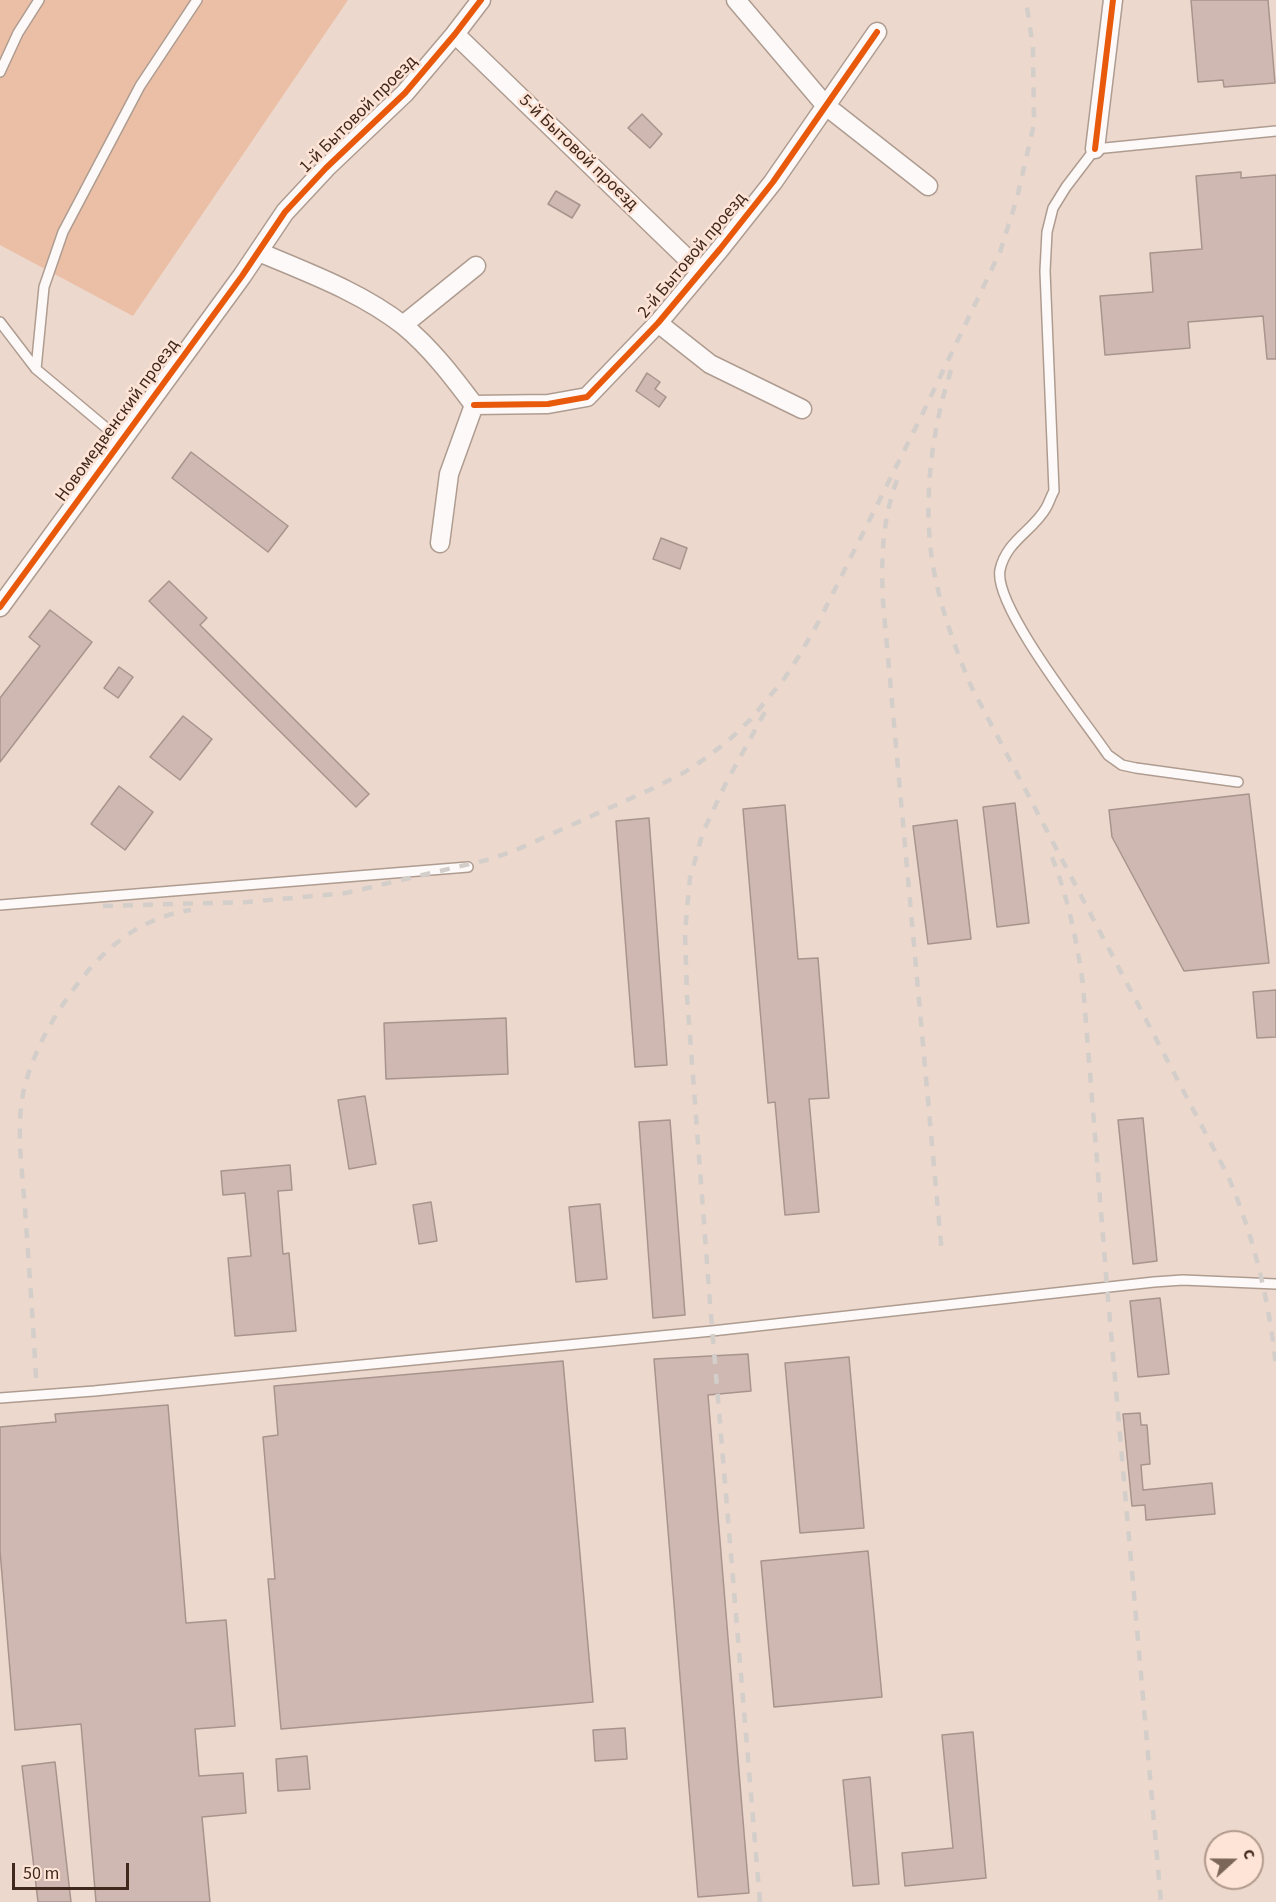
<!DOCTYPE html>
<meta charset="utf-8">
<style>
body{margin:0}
#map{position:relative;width:1276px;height:1902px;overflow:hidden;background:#ecd8cd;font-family:"Source Sans 3",sans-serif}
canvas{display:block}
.north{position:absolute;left:1204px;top:1830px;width:60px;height:60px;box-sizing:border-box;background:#fde4d6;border:2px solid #b1998c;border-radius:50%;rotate:69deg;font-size:16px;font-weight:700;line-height:24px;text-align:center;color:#40291c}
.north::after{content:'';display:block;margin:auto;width:21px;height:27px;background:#7c665a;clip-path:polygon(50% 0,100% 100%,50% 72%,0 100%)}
.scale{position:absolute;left:12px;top:1863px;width:117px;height:27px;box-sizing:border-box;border:3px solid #40291c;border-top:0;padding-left:8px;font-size:18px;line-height:21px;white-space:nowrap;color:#40291c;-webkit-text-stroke:4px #fde4d6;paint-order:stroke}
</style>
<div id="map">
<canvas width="1276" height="1902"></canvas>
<div class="north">С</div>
<div class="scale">50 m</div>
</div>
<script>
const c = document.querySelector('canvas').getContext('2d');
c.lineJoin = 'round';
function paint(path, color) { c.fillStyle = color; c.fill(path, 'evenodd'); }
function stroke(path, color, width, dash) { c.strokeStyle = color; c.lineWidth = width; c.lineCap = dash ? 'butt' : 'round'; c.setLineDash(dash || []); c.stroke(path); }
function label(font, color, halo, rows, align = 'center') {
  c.font = font + ' "Source Sans 3",sans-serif'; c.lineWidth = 5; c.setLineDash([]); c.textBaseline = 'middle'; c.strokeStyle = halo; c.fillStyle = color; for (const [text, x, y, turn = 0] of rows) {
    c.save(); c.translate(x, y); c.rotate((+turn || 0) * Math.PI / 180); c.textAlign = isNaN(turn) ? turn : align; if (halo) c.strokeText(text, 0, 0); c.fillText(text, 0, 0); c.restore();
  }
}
paint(new Path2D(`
 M0 0H348L133 316 0 245Z`), '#ebbfa6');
const building = new Path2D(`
 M1191 0H1268L1275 83 1224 87 1223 80 1198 82Z
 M642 114 662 134 650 148 628 128Z
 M1241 172V178L1276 175V359H1267L1263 316 1188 322 1190 348 1105 355 1100 296 1153 292 1150 253 1202 249 1196 176Z
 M556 191 580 205 572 218 548 204Z
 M647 373 660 382 655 389 666 397 659 407 636 391Z
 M191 452 288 526 268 552 172 478Z
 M661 538 687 548 680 569 653 559Z
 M169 581 207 618 200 625 369 794 356 807 149 601Z
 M50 610 92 642 0 762V698L40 646 29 637Z
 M119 667 133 677 118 698 104 688Z
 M183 716 212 739 180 780 150 757Z
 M119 786 153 812 125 850 91 824Z
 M1249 794 1269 963 1184 971 1112 837 1109 810Z
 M1015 803 1029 923 997 927 983 807Z
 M785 805 798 959 818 958 829 1098 809 1099 819 1212 785 1215 775 1102 768 1103 743 809Z
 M649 818 667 1065 635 1067 616 821Z
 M957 820 971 939 928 944 913 826Z
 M1276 990V1037L1257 1038 1253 992Z
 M506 1018 508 1074 386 1079 384 1023Z
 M365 1096 376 1164 349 1169 338 1100Z
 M1143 1118 1157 1261 1133 1264 1118 1120Z
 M670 1120 685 1315 653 1318 639 1122Z
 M290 1165 292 1190 278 1191 283 1254 289 1253 296 1331 235 1336 228 1258 251 1256 245 1193 223 1195 221 1171Z
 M431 1202 437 1241 419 1244 413 1205Z
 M600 1204 607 1279 576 1282 569 1207Z
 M1160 1298 1169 1374 1138 1377 1130 1301Z
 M748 1354 751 1391 708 1395 749 1893 698 1897 654 1359Z
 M849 1357 864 1528 800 1533 785 1363Z
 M563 1361 593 1702 281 1729 268 1579H275L263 1437 278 1435 274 1386Z
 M168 1405 186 1623 226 1620 235 1726 195 1729 199 1776 243 1773 246 1813 202 1817 210 1902H96L81 1724 15 1730 0 1551V1427L56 1422 55 1414Z
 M1140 1413 1141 1425H1147L1150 1464 1141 1465 1143 1490 1212 1483 1215 1514 1146 1520 1145 1505 1132 1506 1123 1414Z
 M868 1551 882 1697 774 1707 761 1561Z
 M625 1728 627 1759 595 1761 593 1730Z
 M973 1732 986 1878 905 1886 902 1853 953 1848 942 1735Z
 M307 1756 310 1789 278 1791 276 1759Z
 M55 1762 71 1902H38L22 1766Z
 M870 1777 879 1884 853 1886 843 1780Z`);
paint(building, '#ceb8b1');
stroke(building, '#a9948d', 1.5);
const lane = new Path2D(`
 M0 72 18 33 39 0
 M0 322 36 369 122 441
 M36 369 44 287 63 232 140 86 197 0
 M1238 782 1136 768 1122 765 1108 755C1085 721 993 606 1000 570 1006 541 1033 531 1046 508 1049 503 1051 496 1054 491L1045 271 1047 232 1053 208 1066 187 1095 149 1276 131
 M0 905 468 867
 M0 1398 94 1391 712 1331 1154 1282 1183 1280 1276 1284`);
const street = new Path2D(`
 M736 0 826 106 928 186
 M455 34 701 272
 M1095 149 1113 0
 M259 252C308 273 361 292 403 325 431 348 453 377 474 405L449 474 440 543
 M658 323 710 364 802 409
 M403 325 476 266
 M474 405 548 404 587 397 658 323 720 249 773 182 877 32
 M0 607 242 276 285 212 326 168 405 93 455 34 481 0`);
stroke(lane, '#af9c90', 12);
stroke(street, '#af9c90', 21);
stroke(lane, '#fcf9f8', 9);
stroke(street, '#fcf9f8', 18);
stroke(new Path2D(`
 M951 370C932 429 923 497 932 560 939 604 954 645 971 686L1228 1176C1254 1237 1269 1300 1276 1366
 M897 480C882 520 881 560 883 602L942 1255
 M1052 857C1068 898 1077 941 1083 985L1107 1287 1161 1902
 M103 906 248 902 346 893 491 859 516 850 656 787 685 772 706 758 729 740 750 720 784 679 799 656 819 621 919 421 1000 252 1017 198 1034 124 1033 48 1026 0
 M36 1378C33 1322 29 1265 25 1209 22 1167 14 1119 27 1078 39 1039 62 1002 88 971 115 939 149 916 191 910
 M760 1902 710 1303 687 996 685 932 690 878 703 832 726 783 766 710`), '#d4ceca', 4.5, [10, 10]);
stroke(new Path2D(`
 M1095 149 1113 0
 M474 405 548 404 587 397 658 323 720 249 773 182 877 32
 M0 607 242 276 285 212 326 168 405 93 455 34 481 0`), '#e8590c', 6);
label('18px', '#40291c', '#fde4d6', [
 ["1-й Бытовой проезд",359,115,-45],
 ["5-й Бытовой проезд",578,153,44],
 ["2-й Бытовой проезд",693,256,-50],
 ["Новомедвенский проезд",118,421,-54]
]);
</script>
